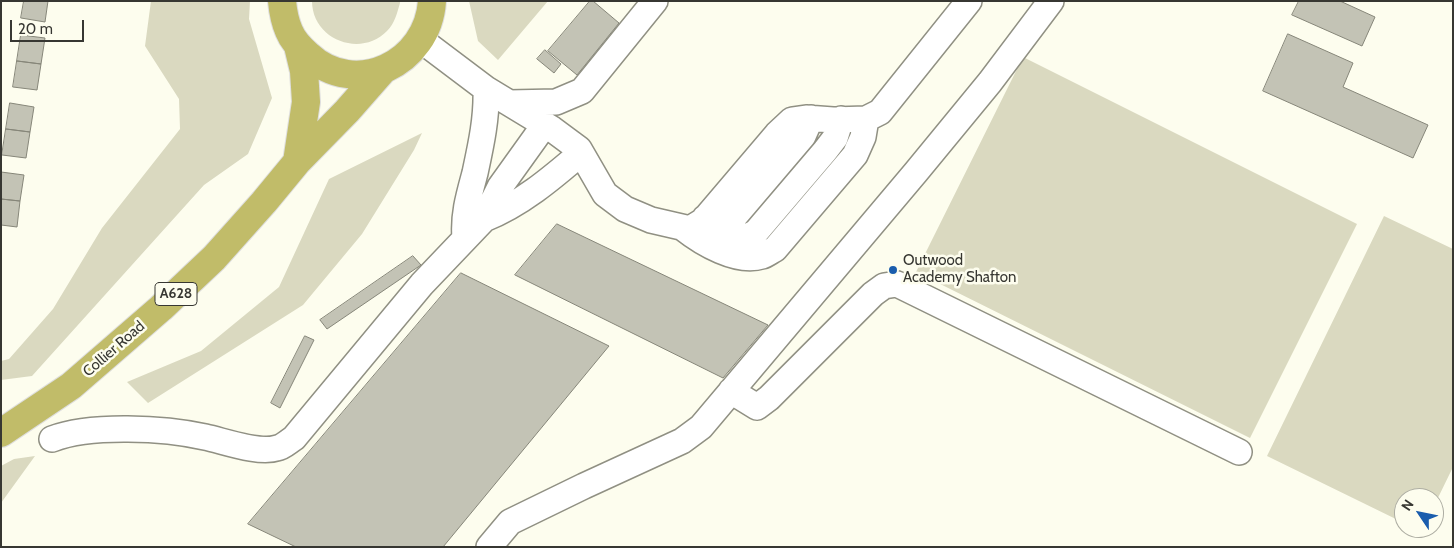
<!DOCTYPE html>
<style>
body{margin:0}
#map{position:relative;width:1454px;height:548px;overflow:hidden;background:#fdfdee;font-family:Cabin,sans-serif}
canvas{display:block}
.frame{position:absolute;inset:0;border:2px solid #373732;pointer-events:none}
.north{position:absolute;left:1394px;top:488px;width:50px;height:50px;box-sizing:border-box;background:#fdfdee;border:1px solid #aeaea3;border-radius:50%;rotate:304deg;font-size:14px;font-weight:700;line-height:20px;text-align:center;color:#373732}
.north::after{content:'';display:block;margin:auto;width:18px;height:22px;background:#1a5dad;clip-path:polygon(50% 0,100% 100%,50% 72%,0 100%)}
.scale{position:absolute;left:10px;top:20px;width:74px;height:22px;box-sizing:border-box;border:2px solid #373732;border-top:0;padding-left:6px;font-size:15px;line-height:18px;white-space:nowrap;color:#373732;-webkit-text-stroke:4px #fdfdee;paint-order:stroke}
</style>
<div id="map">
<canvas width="1454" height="548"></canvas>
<div class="frame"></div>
<div class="north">N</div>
<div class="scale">20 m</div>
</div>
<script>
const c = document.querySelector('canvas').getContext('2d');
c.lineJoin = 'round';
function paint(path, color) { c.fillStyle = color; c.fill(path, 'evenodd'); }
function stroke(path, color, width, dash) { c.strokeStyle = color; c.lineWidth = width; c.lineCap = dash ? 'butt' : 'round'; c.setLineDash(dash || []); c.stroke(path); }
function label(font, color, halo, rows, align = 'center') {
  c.font = font + ' Cabin,sans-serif'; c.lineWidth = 5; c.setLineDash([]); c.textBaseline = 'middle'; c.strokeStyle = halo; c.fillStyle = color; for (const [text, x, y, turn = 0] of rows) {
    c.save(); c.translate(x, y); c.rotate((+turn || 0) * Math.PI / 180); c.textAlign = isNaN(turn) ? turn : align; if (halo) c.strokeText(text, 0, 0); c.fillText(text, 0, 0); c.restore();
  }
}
paint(new Path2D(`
 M151 1H250L249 19 272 98 248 154 204 185 32 376 1 380V361L9 359 53 309 102 228 180 129 179 99 145 46Z
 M312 1H400V3C397 13 395 23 387 31 361 58 312 40 312 1Z
 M469 1H548L498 60 478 41Z
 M1023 57 1357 224 1250 438 916 272Z
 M422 133 414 150 362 234 303 305 148 403 127 382 201 351 279 287 329 179Z
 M1384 216 1453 249V467L1434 506V498H1404V523L1267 456Z
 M35 456 1 503V466L14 459Z`), '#dad9c0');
const building = new Path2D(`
 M24 1H48L45 22 21 18Z
 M590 1H593L619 23 577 75 548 51Z
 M1299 1H1340L1375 17 1362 46 1292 15Z
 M1288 34 1353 63 1343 87 1428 125 1413 158 1263 91Z
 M21 35 45 38 41 64 17 61Z
 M545 50 561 64 554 73 537 59Z
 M17 61 41 64 37 90 13 87Z
 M10 103 34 107 30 132 6 129Z
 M6 129 30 132 26 158 2 155Z
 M1 172 24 175 20 201 1 199Z
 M1 199 20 201 17 227 1 225Z
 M557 224 768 325 723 378 515 275Z
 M413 256 421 265 327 329 320 320Z
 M461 273 609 346 443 547H296L248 524Z
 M305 336 314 340 280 408 271 403Z`);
paint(building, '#c3c3b5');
stroke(building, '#868679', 1);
const minor = new Path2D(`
 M421 40 486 89 552 129 579 149 605 194 625 209 651 220 690 229 703 221 777 134 792 120 806 118 833 120 866 119 880 112 969 1
 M509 103 556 102 582 91 655 1
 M705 218 723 225 729 223 803 136 811 118
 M484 219C520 205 552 178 581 153
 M683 228C702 243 737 264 762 256 766 255 771 251 775 249L855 155 863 137 866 119
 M706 230C722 238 740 242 756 232L825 151 835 138 841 119
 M465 238C463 215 469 195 475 173 481 145 487 118 486 89
 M731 391 757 407 769 398 873 294 884 286 897 284 1239 452
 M52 439C90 424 165 428 205 437 224 441 259 454 277 448 283 447 289 441 294 438L422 284 484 219 500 187 538 134 543 124
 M489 547 510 522 584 486 682 441 701 427 916 172 990 82 1051 1`);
const highway = new Path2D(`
 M282 1C283 12 285 22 289 31 293 41 300 48 308 55 355 99 428 64 432 1
 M297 162 306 102 304 71 298 46
 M1 433 71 386 161 308 214 258 264 202 297 162 347 111 383 70`);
stroke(minor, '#909083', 28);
stroke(highway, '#dfdfde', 30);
stroke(minor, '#fff', 25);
stroke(highway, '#c1bc69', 28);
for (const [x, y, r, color] of [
 [893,270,5,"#1a5dad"]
]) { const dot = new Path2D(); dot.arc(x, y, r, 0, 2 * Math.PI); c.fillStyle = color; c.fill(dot); stroke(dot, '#fdfdee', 2); }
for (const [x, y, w] of [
 [176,294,42]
]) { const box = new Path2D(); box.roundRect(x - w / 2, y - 11.5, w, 23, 4); c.fillStyle = '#fdfdee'; c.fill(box); stroke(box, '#373732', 1); }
label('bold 14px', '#373732', null, [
 ["A628",176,294]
]);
label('15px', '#373732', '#fdfdee', [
 ["Outwood",903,261],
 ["Academy Shafton",903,278]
], 'left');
label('15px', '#373732', '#fdfdee', [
 ["Collier Road",114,349,-41]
]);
</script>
